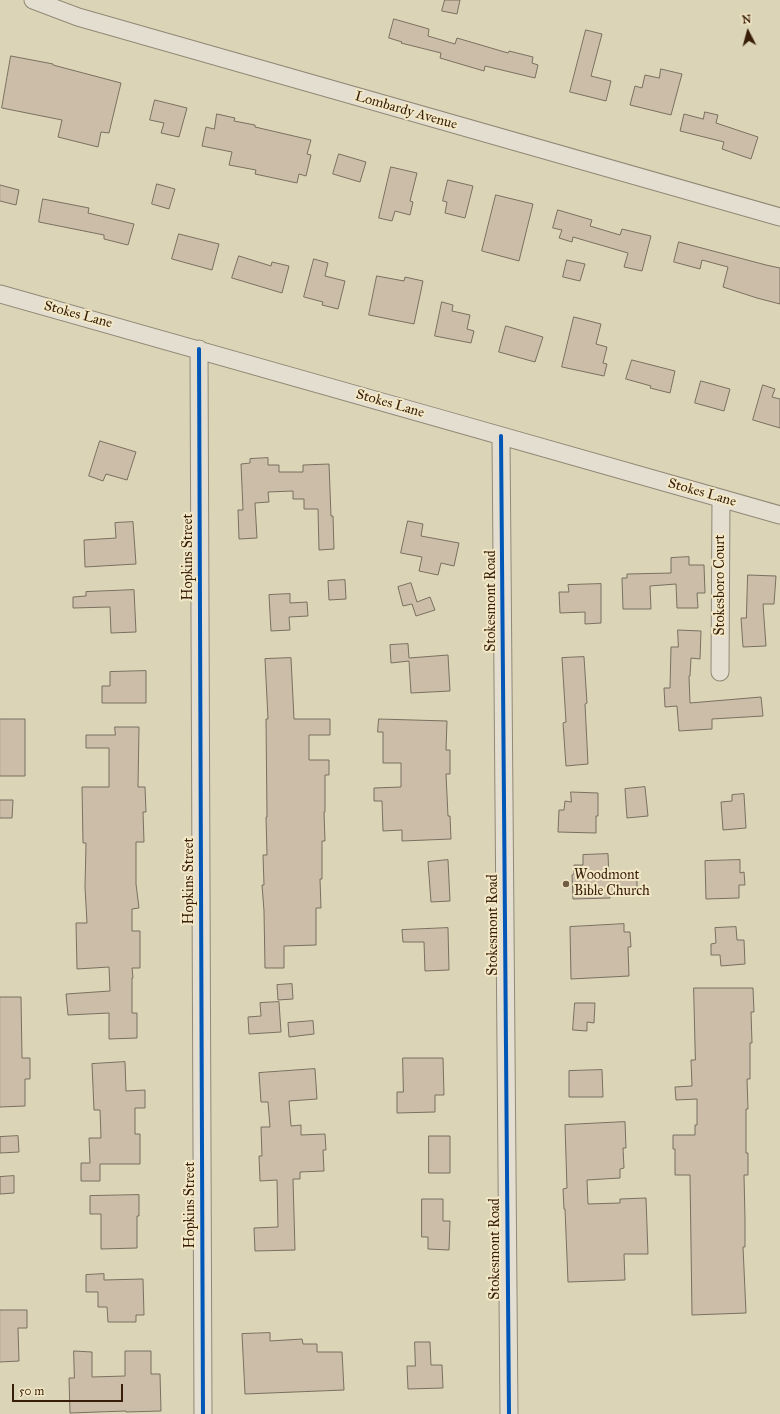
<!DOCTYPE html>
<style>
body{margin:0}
#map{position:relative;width:780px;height:1414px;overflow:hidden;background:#dcd4b7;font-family:"IM FELL Great Primer",serif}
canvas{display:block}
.north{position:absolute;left:728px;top:12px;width:40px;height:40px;-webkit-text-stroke:3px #f2e8c6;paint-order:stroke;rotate:354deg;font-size:11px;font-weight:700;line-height:16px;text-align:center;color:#381d08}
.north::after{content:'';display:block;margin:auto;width:14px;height:18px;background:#381d08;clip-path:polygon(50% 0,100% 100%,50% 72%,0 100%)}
.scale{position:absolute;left:12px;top:1384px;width:111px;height:18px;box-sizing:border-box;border:2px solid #381d08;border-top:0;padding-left:5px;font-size:12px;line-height:14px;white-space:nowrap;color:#381d08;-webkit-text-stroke:3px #f2e8c6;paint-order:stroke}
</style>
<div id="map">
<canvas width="780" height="1414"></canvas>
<div class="north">N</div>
<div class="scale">50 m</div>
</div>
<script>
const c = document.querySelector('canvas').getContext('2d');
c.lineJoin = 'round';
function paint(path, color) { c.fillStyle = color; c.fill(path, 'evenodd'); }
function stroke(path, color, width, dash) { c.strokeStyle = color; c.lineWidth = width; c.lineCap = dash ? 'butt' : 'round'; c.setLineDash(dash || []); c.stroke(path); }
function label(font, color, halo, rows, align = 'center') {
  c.font = font + ' "IM FELL Great Primer",serif'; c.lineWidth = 4; c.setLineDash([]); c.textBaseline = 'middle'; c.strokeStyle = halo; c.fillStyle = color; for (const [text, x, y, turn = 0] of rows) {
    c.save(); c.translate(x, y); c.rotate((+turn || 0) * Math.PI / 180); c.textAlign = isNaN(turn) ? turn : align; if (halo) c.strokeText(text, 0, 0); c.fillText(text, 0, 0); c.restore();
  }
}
const building = new Path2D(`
 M445 0H460L457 14 442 11Z
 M394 19 429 29 428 36 455 44 457 38 508 53 509 51 533 57 532 63 538 65 535 78 485 66 484 71 440 58 441 53 401 43 402 42 389 38Z
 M586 30 602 34 591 76 611 81 606 101 570 92Z
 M11 56 53 64V65L121 83 109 133 101 132 98 147 58 137 62 120 2 108Z
 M661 69 682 74 671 115 630 105 635 86 642 88 645 75 659 78Z
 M155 100 187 108 179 137 161 133 164 123 150 120Z
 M705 112 718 115 716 123 758 137 751 159 722 149 724 142 680 131 684 114 703 119Z
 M217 114 235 118 234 121 255 125V127L311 140 307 154 311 155 306 176 299 174 297 183 255 174 256 170 229 165 232 152 202 146 206 127 214 129Z
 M339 154 366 162 360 182 333 174Z
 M391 167 417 173 410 201 413 202 410 215 395 211 392 221 379 218Z
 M448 180 473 186 465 218 445 213 447 202 443 201Z
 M157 184 175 189 169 209 152 204Z
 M0 185 19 190 16 205 0 201Z
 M496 195 533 204 519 261 482 251Z
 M43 199 89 208 88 213 134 224 128 245 104 239V235L39 222Z
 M558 210 592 220 590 226 620 235 622 229 651 236 642 271 624 267 628 253 573 237 572 242 559 238 562 230 553 228Z
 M179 234 219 244 212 270 172 259Z
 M679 242 766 265 780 268V304L757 298 723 287 728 267 702 260 700 269 674 262Z
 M239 256 271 266 272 262 289 266 282 293 232 278Z
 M314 259 328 263 325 276 345 281 338 309 322 305 323 302 304 297Z
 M567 260 585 264 580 281 563 277Z
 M377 276 404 281 405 277 423 281 414 324 369 315Z
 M442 302 453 305 452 311 470 315 467 329 474 331 471 343 435 336Z
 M574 317 601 324 596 344 607 347 603 363 607 364 604 376 562 367Z
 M506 326 543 337 535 362 499 352Z
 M632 360 675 371 670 393 650 388 651 386 626 379Z
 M701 381 730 389 724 411 695 403Z
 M763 385 775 389 772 397 780 399V428L753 420Z
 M100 441 136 452 127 480 106 474 103 481 89 476Z
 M268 458V465H279V472H303V465L329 464 331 516H333L334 549 319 550 318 509H304V499H293V491L268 492 269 502 255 503 257 538 239 539 238 510H243L241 464 250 463V459Z
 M408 521 423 524 421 536 459 543 454 566 441 563 438 575 419 571 422 557 401 553Z
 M133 522 136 564 85 567 84 540 116 538 115 523Z
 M689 557V565H704L705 593H697L698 608H677L676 584 650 586 651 609H623L622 578H627V574L671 573V558Z
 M748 575 776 576 774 604H763L766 646 743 647 741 618H746Z
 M345 580 346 599 329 600 328 581Z
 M411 583 417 602 430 597 435 610 416 616 412 604 403 606 398 587Z
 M601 584V623L585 624V612L560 613 559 592H569L568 585Z
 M134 590 136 632 111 633 110 607 73 608V597L86 596V592Z
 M290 594V603L307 602 308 616 289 617 290 630 271 631 269 595Z
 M678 630 701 631 700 659 691 658 690 676H689L690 703 761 697 763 716 712 719V729L679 731 677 706 665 707 664 688H670L671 647H678Z
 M408 644 409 658 448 655 450 691 411 693 409 661 391 663 390 645Z
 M584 657 587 703 585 704 588 764 566 766 563 723 566 722 562 658Z
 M291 658 294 719H330V735H309V760H329V775H325V812H324L325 841H322V879H320L321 908H316V945L284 946V968H265L264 911 262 885H264L263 855H267L266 817H267L266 719H268L265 659Z
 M146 671V703H102V686H110V672Z
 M0 719H25V776H0Z
 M379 719 447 721 446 750H450V774H446L448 816H450L451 839 402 841V830L383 831 382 801H374V788L401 787V763H383V732H378Z
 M115 727H139L138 787H145L146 812H143L144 842H136V884L139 908 132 909V931H140V968H132L133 978H132V1013H137V1038L109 1039V1013L68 1015 66 994 110 991 109 967 77 969 76 923H87L85 887 86 843H83L82 787H109V748H86V735H115Z
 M645 787 648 816 627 818 625 789Z
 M571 792 598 793V816H596V833L558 832 559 810H564L565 801 571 802Z
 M744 794 746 828 723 830 721 802 732 801V795Z
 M0 800H13L12 818H0Z
 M608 854 609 877 637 878V894L610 893V898L573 899 572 875 574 874V865H583V855Z
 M448 860 450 901 431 902 428 862Z
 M740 860V873L744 872 745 885H739V898L706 899 705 861Z
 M624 924V932H630L631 947H628L629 976 571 979 570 927Z
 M736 927 737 940H744L745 964 721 966 720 955H711V944L716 943 715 928Z
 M448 928 449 970 425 971 424 942H403L402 930Z
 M292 984 293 999 278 1000 277 985Z
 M694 988H753L754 1012H751L752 1043H750V1079H747L748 1109H746V1153H748V1175H744L745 1219V1247H743L746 1313 692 1315 690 1175H675V1149H673V1135H695V1125H697V1099L676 1100 675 1087 692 1086 691 1060H695Z
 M0 997H21L22 1058H30V1079H25V1106L0 1107Z
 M279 1002 281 1032 249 1034 248 1017 261 1016 260 1003Z
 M575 1003H595L594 1023 587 1022V1031L573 1030Z
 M313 1021 314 1034 289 1037 288 1023Z
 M403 1058H443L444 1095H435V1112L397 1113V1092H403Z
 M125 1062 126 1091 145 1090V1108H135V1134H140V1164H100V1181H81V1163H90L89 1138H101L100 1110H94L92 1064Z
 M315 1069 317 1099 289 1101 291 1126 301 1125V1135L325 1134 326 1150H323L324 1171 300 1172V1179H293L295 1250 255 1251 254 1228 278 1227 277 1180 260 1181 259 1156H262L261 1127H270L268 1102H261L259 1073Z
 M602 1070 603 1097H569V1071Z
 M625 1122 626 1148H623L624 1168 620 1169V1178L587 1180 588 1204 620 1203V1199L646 1198 648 1254H624L625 1280 568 1282 565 1209H564L563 1189 567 1188 565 1125Z
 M18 1136 19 1152 0 1153V1137Z
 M429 1136H450V1173H429Z
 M14 1176V1193L0 1194V1177Z
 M139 1195V1216H137V1248L101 1249V1214H90V1196Z
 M422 1199H443V1221H450L449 1250 428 1249V1237H422Z
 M104 1274V1280L143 1279 144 1315H136V1322H108L107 1307H98V1292H86V1275Z
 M0 1310H27V1328H18L19 1361 0 1362Z
 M270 1333V1341L302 1339 303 1344H317V1352H342L344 1390 245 1394 242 1334Z
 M415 1342H430L431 1365H442L443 1388 408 1389 407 1366H415Z
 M74 1351 92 1352V1377L125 1376V1351H151V1374H160L161 1411 126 1412V1411L70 1413 69 1378H74Z`);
paint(building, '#cbbda7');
stroke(building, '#797060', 1);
const minor = new Path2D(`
 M33 0 78 17 780 217
 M0 294C260 366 520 442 780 515
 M199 349 203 1414
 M501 436 509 1414
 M720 672 721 499`);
stroke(minor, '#918976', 19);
stroke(minor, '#e3ded0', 17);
stroke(new Path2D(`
 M199 349 203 1414
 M501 436 509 1414`), '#0057b8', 4);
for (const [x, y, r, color] of [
 [566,884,4,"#715d45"]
]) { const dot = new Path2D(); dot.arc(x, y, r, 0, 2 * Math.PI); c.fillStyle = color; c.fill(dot); stroke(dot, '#f2e8c6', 1.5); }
label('14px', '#381d08', '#f2e8c6', [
 ["Lombardy Avenue",406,111,16],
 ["Stokes Lane",78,315,15],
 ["Stokes Lane",390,404,16],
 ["Stokes Lane",702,493,16],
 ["Hopkins Street",189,557,-90],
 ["Stokesboro Court",721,585,-90],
 ["Stokesmont Road",492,601,-90],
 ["Hopkins Street",190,881,-90],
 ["Stokesmont Road",494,925,-90],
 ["Hopkins Street",191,1205,-90],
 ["Stokesmont Road",496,1249,-90]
]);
label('14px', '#381d08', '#f2e8c6', [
 ["Woodmont",574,876],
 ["Bible Church",574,892]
], 'left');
</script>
